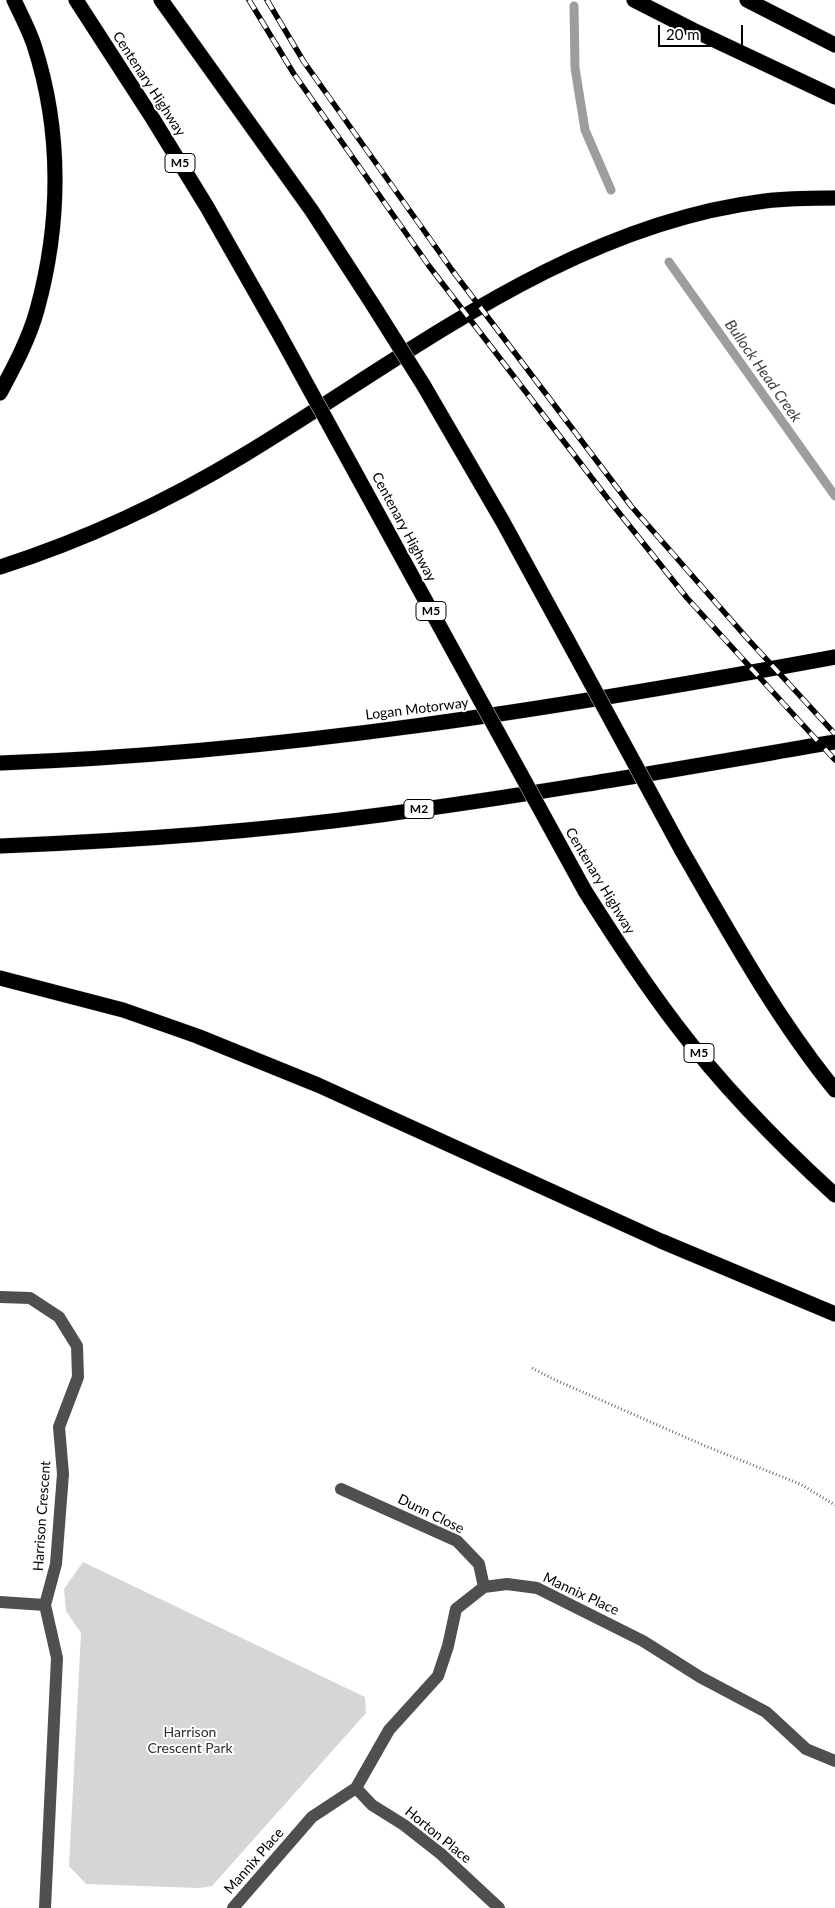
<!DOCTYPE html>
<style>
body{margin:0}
#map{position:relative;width:835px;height:1908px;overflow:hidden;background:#fff;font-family:Lato,sans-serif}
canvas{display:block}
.scale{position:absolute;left:658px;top:25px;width:85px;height:22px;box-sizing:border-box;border:2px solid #000;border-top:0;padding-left:6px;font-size:15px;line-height:18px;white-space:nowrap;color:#000;-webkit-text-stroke:4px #fff;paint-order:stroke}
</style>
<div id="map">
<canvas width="835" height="1908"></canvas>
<div class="scale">20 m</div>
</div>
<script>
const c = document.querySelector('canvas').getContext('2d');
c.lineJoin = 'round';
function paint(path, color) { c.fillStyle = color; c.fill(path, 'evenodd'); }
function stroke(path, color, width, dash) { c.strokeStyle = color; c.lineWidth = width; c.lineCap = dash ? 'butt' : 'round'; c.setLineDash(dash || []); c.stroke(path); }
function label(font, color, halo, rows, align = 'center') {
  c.font = font + ' Lato,sans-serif'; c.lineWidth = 4; c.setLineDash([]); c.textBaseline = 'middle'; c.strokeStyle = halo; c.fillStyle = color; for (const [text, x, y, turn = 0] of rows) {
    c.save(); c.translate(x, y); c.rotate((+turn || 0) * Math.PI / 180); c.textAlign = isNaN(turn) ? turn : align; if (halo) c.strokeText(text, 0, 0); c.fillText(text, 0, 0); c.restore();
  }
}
paint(new Path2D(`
 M83 1562 365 1697 366 1713 212 1886 199 1888 86 1884 69 1866 81 1633 66 1611 64 1589Z`), '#d6d6d6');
stroke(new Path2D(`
 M574 6 575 68 585 130 611 190
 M669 262 835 496`), '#9d9d9d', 9);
const highway = new Path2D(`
 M76 0 153 119 207 207 277 330
 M161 0 312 211 373 305
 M634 0 693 30 835 97
 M747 0 835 45
 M424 386 503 522 568 641
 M0 393C14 367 29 339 37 310 61 223 62 131 34 45 29 30 21 15 14 0
 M0 567C85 540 168 501 244 455 408 356 569 225 765 201 788 198 812 198 835 198
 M0 763C281 753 559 708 835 657
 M0 846C127 841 254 832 380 815 532 795 683 768 835 742
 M681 849C729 932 775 1016 835 1090
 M585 891C614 937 644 983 677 1026 724 1088 778 1143 835 1195
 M0 978 123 1010 197 1036 318 1085 661 1241 835 1314`);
stroke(highway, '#dbdbdb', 16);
stroke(new Path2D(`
 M532 1368 553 1379 703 1445 800 1484 835 1505`), '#717171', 3, [1, 2.5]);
stroke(new Path2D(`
 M0 1297 30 1298 59 1317 77 1346 78 1377 59 1427 63 1474 56 1564 45 1605 57 1658 45 1908
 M341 1489 457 1541 479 1564 484 1587
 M0 1602 45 1605
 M356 1788 372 1805 404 1825 441 1854 499 1908
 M233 1908 312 1817 356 1788 389 1730 438 1676 448 1646 456 1609 484 1587 507 1584 537 1588 643 1641 700 1677 766 1712 806 1749 835 1761`), '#4f4f4f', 12);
stroke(highway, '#000', 15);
const rail = new Path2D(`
 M249 0 294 74 429 266 608 499 687 598 835 760
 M267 0 304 62 452 270 631 506 746 637 835 734`);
stroke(rail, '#000', 5.5);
stroke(rail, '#fff', 4, [11]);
const highwayBridge = new Path2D(`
 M373 305 424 386
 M277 330 585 891
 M568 641 681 849`);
stroke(highwayBridge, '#dbdbdb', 16, []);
stroke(highwayBridge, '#000', 15);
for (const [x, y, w] of [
 [180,163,30],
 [431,611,30],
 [419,809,30],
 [699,1053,30]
]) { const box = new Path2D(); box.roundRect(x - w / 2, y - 9.5, w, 19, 4); c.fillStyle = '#fff'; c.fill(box); stroke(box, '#000', 1); }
label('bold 12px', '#000', null, [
 ["M5",180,163],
 ["M5",431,611],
 ["M2",419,809],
 ["M5",699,1053]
]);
label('14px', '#000', '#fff', [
 ["Centenary Highway",149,84,57],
 ["Centenary Highway",404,527,62],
 ["Logan Motorway",417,709,-7],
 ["Centenary Highway",600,881,59],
 ["Dunn Close",431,1514,26],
 ["Harrison Crescent",42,1516,-86],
 ["Mannix Place",581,1594,25],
 ["Horton Place",438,1835,39],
 ["Mannix Place",254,1861,-49]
]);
label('14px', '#2d2d2d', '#fff', [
 ["Harrison",190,1732],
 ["Crescent Park",190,1748]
]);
label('italic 15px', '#3e3e3e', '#fff', [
 ["Bullock Head Creek",763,371,55]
]);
</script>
